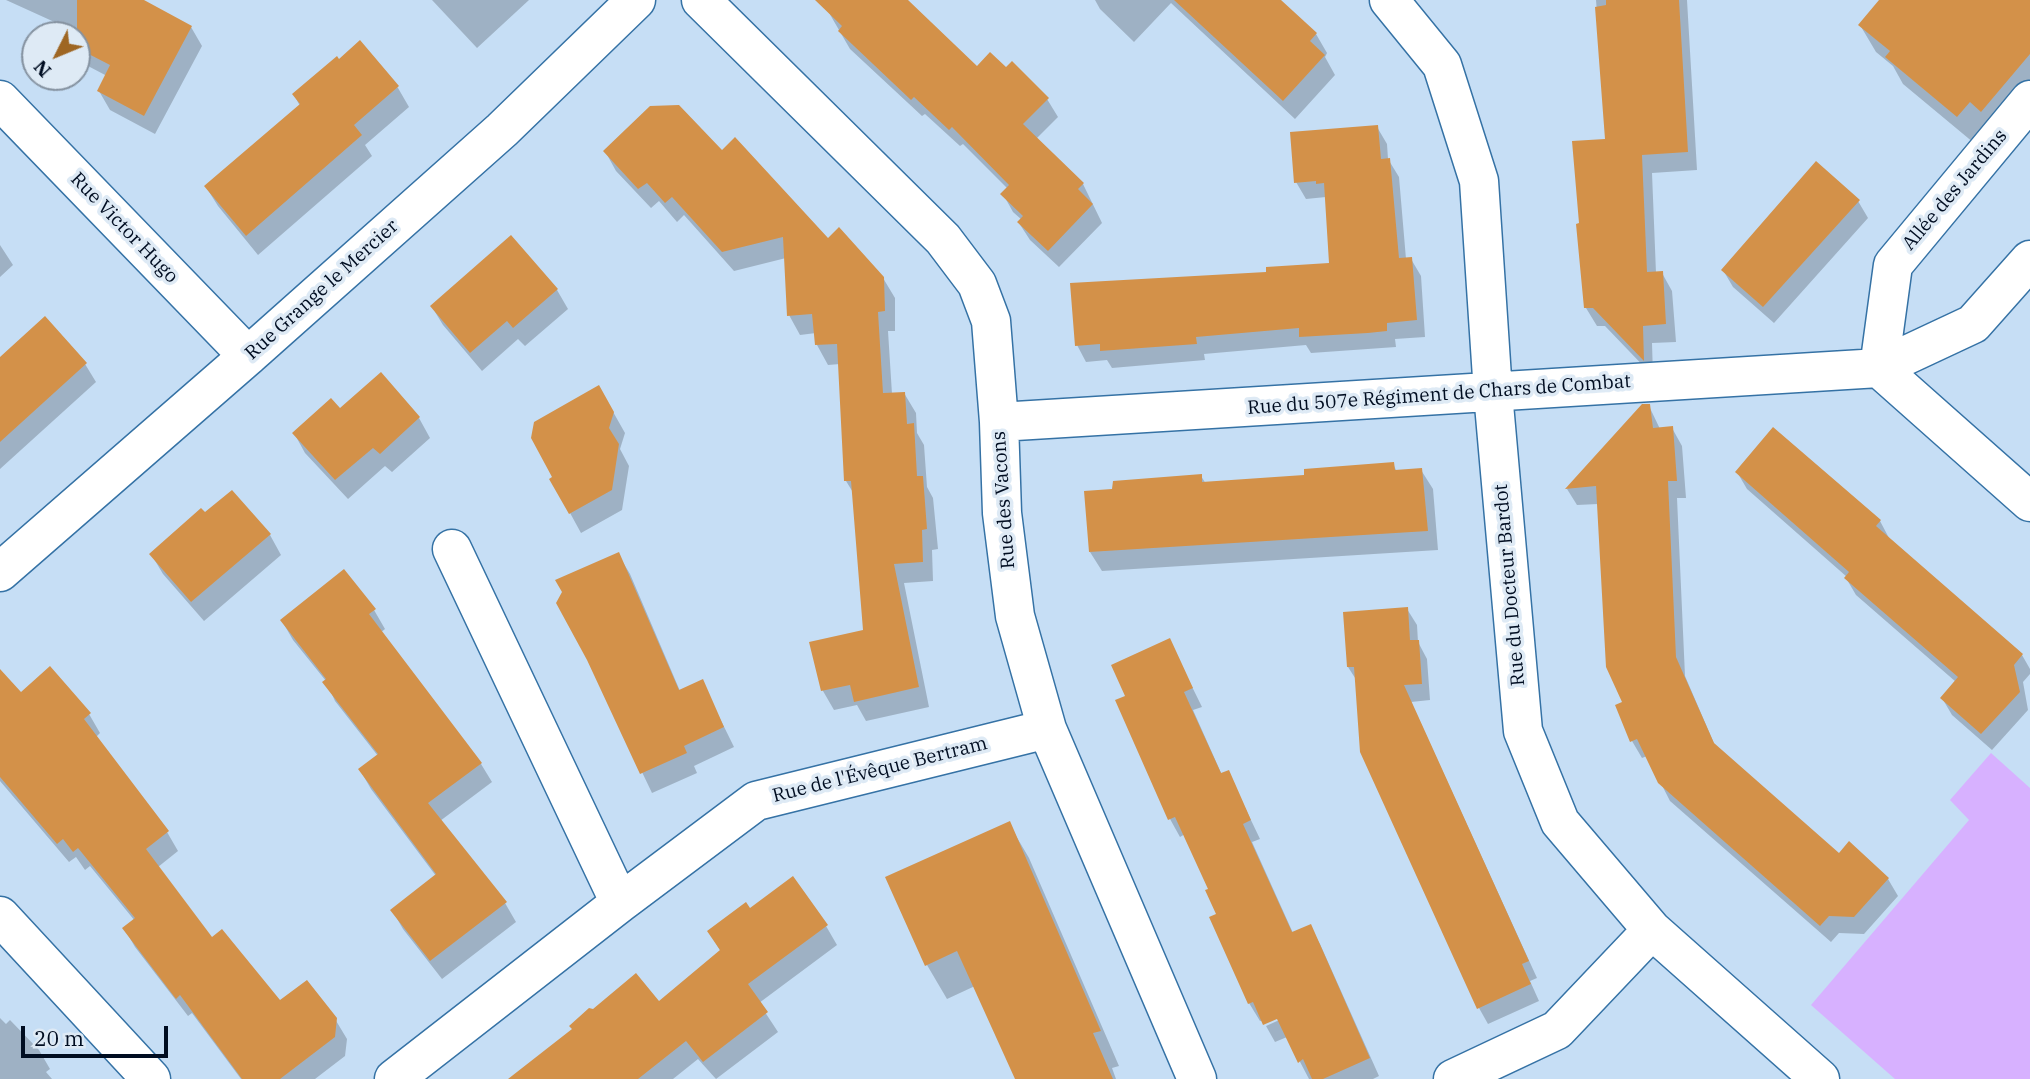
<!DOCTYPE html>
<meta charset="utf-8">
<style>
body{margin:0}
#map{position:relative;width:2030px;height:1079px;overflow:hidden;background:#c6def5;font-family:"IBM Plex Serif",serif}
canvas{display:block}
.north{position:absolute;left:21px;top:21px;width:70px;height:70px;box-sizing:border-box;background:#deeaf5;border:2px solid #8592a0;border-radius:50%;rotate:227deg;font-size:19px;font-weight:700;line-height:28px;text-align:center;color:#000d21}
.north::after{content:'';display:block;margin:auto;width:24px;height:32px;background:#9e6623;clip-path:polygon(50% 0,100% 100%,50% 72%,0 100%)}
.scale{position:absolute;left:21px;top:1026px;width:147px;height:32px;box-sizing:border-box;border:4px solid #000d21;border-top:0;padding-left:9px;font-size:21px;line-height:24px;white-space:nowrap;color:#000d21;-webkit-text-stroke:5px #deeaf5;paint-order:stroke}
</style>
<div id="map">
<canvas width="2030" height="1079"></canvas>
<div class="north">N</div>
<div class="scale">20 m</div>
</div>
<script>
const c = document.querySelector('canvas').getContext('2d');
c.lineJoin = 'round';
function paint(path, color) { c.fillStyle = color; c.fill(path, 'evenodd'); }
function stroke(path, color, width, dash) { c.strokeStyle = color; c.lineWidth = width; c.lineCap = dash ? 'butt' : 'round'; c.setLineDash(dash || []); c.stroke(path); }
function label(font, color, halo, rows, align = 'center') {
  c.font = font + ' "IBM Plex Serif",serif'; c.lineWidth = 7; c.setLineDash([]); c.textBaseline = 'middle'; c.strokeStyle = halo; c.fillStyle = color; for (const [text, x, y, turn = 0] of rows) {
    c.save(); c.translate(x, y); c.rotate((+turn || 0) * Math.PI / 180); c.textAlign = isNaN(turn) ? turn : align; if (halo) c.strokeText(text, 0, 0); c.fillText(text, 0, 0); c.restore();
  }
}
paint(new Path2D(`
 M1991 753 2030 788V1079H1895L1811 1005 1969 820 1950 800Z`), '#d7b1ff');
paint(new Path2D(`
 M6 0H140L191 27 202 46 155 134 110 110 99 91 107 76 88 66 77 47 83 35Z
 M432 0H529L477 48Z
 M839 0H905L977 68 1047 99 1058 117 1036 139 1083 184 1102 223 1059 267 1030 240 1019 223 1022 220 1013 212 1003 194 1008 189 963 144 960 146 925 114 922 116 850 49 828 11Z
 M1095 0H1279L1316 34 1327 53 1325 57 1335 75 1295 119 1171 3 1134 42 1100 9Z
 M1596 0H1687L1697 170 1652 173 1656 273H1662L1672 291 1676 342 1652 343 1653 376 1605 326H1597L1586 308 1581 225 1607 141Z
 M1881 0H2030V99L1974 143 1903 84 1893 66 1876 52 1860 25Z
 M360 43 398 88 409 107 365 145 372 156 258 255 218 206 206 187 300 106 294 95Z
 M1377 127 1387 144 1388 159 1399 177 1406 259H1411L1421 276 1425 337 1395 339 1396 347 1311 353 1306 345 1204 354 1205 360 1112 368 1107 360 1086 362 1077 345 1268 274 1331 264 1326 197 1306 199 1296 182Z
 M605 151 722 152 828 240 883 278 895 298V331H888L892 394 904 393 916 413 917 433 924 445 927 487 933 498 938 549 932 550 933 581 904 583 929 707 866 721 857 705 834 710 823 691 811 644 865 631 854 494 846 481 840 364 828 365 817 345 816 333 800 335 789 315 786 258 734 271 684 215 677 222 659 201 651 208 616 171Z
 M1858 201 1868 218 1774 323 1733 287 1723 270Z
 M510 238 557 290 568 309 525 346 518 339 482 371 443 325 432 307Z
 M0 245 13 265 0 277Z
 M0 360 85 364 96 382 0 469Z
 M599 387 625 433 620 449 629 466 622 510 581 533 552 480Z
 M1642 406H1649L1660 429 1672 428 1682 446 1686 498H1677L1685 676 1716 748 1839 855 1888 879 1898 896 1864 934 1839 933 1831 942 1670 801 1647 756 1642 758 1632 741 1624 703 1598 504 1577 505 1567 489Z
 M340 410 419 418 430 438 392 472 385 466 348 499 305 453 294 433Z
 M1393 464 1397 472 1421 470 1433 489 1438 550 1102 571 1090 552 1201 476 1206 484 1306 476Z
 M1737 472 1880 521 1889 538 2022 655 2030 669V674L2023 682 2028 710 1992 750 1952 715 1942 698 1956 682 1856 595 1846 578 1847 577 1747 489Z
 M232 492 270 535 281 555 204 621 163 574 151 554Z
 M618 554 630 574 680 691 702 682 734 747 694 766 697 773 652 793 588 659Z
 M1407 609 1417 625 1418 642 1427 659 1430 700 1411 702 1537 978 1530 981 1539 1001 1488 1024 1479 1008 1357 681 1348 667Z
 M374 610 385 629 380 633 481 764 492 782 440 821 505 903 516 922 442 979 403 929 392 910 436 876 371 789 360 770 378 756 335 701 326 681 293 640 282 621Z
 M1169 640 1202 707 1193 710 1222 775 1228 772 1260 839 1252 842 1293 933 1310 926 1320 944 1379 1076 1373 1079H1309L1287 1037 1275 1042 1266 1026 1286 1017 1260 1021 1249 1003 1210 890 1185 834 1180 837 1170 819 1128 697Z
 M50 668 89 714 100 733 96 737 167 832 178 851 158 867 212 939 280 1002 335 1019 347 1039 345 1056 315 1079H241L192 1013 188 1016 135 947 124 928 135 921 90 866 85 870 76 857 69 862 0 781V690L21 694Z
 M1009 824 1029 858 1119 1066 1112 1068 1116 1079H1017L975 986 947 999 927 965Z
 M750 910 826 926 837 945 759 1003 778 1032 716 1079 698 1059 673 1079H511L658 1004 721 952 709 932Z
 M0 1018 6 1024 10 1020 39 1050 50 1069 46 1072 52 1079H0Z`), '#0003');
paint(new Path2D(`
 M77 0H144L192 26 144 116 97 91 110 65 77 48Z
 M815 0H908L977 66 990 52 1006 67 1012 61 1049 98 1023 124 1084 183 1078 189 1093 204 1048 251 1017 222 1023 216 1000 194 1009 185 952 127 949 130 914 97 911 100 854 46 838 31 842 26Z
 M1174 0H1281L1317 33 1310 41 1325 55 1283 101Z
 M1606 0H1679L1688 152 1642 155 1647 272 1663 271 1666 324 1643 326 1644 361 1593 308H1584L1576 224 1579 223 1572 141 1605 139 1595 7 1606 5Z
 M1879 0H2030V54L1981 112 1970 102 1957 117 1885 57 1890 51 1858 25Z
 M360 40 399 86 354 125 362 135 246 236 204 186 300 104 292 94 337 56 339 59Z
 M679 105 722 150 735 137 828 238 839 227 884 277 885 311 878 312 883 393 905 392 907 424 914 423 917 476H923L927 529 922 530 923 562 894 564 919 687 854 702 850 685 821 691 809 642 863 630 851 481H844L837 344 815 345 812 314 787 316 783 237 722 252 672 197 665 203 647 183 638 189 603 151 650 106Z
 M1378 125 1381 159 1390 158 1399 258 1412 257 1417 320 1387 323V331L1368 333 1299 337V328L1196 337 1197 344 1100 351V344L1075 346 1070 283 1266 272V267L1329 263 1324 183 1316 184V181L1294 183 1290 132Z
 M1816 161 1860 200 1763 307 1721 270Z
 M511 235 558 289 513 328 507 321 470 353 430 306Z
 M45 316 87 363 0 442V357Z
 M381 372 420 417 380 454 373 448 335 480 292 433 331 398 340 408Z
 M599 385 614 412 609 428 619 444 612 490 569 514 549 479 552 477 531 438 534 422Z
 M1642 404H1650L1653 428 1673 426 1677 481H1668L1676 657 1714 743 1839 853 1849 841 1889 878 1854 917 1829 916 1820 926 1658 783 1637 739 1630 742 1615 705 1622 702 1606 667 1596 486 1565 489Z
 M1773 427 1881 520 1876 526 2023 654 2014 665 2020 692 1981 734 1940 698 1958 677 1844 578 1849 572 1735 472Z
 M1394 462 1395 470 1422 468 1428 531 1089 552 1084 491 1112 489 1113 481 1202 474V482L1304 475V469Z
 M232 490 271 534 191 602 149 554 201 508 205 512Z
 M619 552 679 690 703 679 724 727 684 746 687 753 640 774 587 660 556 603 562 592 555 580Z
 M344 569 376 609 369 614 482 763 428 803 507 902 430 961 390 910 436 874 358 769 378 754 322 682 326 679 280 620Z
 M1408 607 1410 640H1419L1422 684 1404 685 1529 961 1522 964 1531 984 1477 1009 1360 752 1354 667H1347L1343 612Z
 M1170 638 1193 688 1184 692 1221 773 1229 770 1251 820 1243 824 1292 932 1311 924 1370 1058 1323 1079H1312L1303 1059 1298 1063 1277 1019 1263 1025 1253 1002 1248 1004 1209 917 1216 914 1205 890 1208 889 1175 817 1168 820 1115 700 1125 696 1111 665Z
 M50 666 91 713 84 719 169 831 146 849 212 937 222 929 280 1000 307 980 337 1018 335 1037 280 1079H242L180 995 176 999 122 928 135 918 78 848 73 852 63 839 57 844 0 777V669L21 692Z
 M1010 821 1101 1031 1093 1033 1113 1079H1015L957 951 925 966 885 877Z
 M793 876 828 925 748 984 768 1012 703 1062 686 1041 638 1079H508L572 1029 569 1026 589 1008 593 1009 636 973 659 1001 720 950 707 931 746 902 750 908Z`), '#d39149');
const street = new Path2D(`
 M701 0 943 239 977 284 991 321 999 422 1002 513 1015 616 1047 729 1197 1079
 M1389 0 1442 65 1479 181 1493 393 1523 731 1560 822 1652 930 1820 1079
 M0 100 248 356
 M1879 368 1893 265 2030 100
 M1879 368 2030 502
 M999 422 1879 368 1973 324 2030 260
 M452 549 620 903
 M0 572 248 356 502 130 636 0
 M0 916 151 1079
 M394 1079 620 903 756 801 1047 729
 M1453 1079 1557 1030 1652 930`);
stroke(street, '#3572a5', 41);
stroke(street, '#fff', 38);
label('19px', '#000d21', '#deeaf5', [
 ["Allée des Jardins",1955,190,-50],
 ["Rue Victor Hugo",124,228,46],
 ["Rue Grange le Mercier",322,290,-42],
 ["Rue du 507e Régiment de Chars de Combat",1439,395,-4],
 ["Rue des Vacons",1004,500,-94],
 ["Rue du Docteur Bardot",1510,585,-95],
 ["Rue de l'Évêque Bertram",880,770,-14]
]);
</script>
